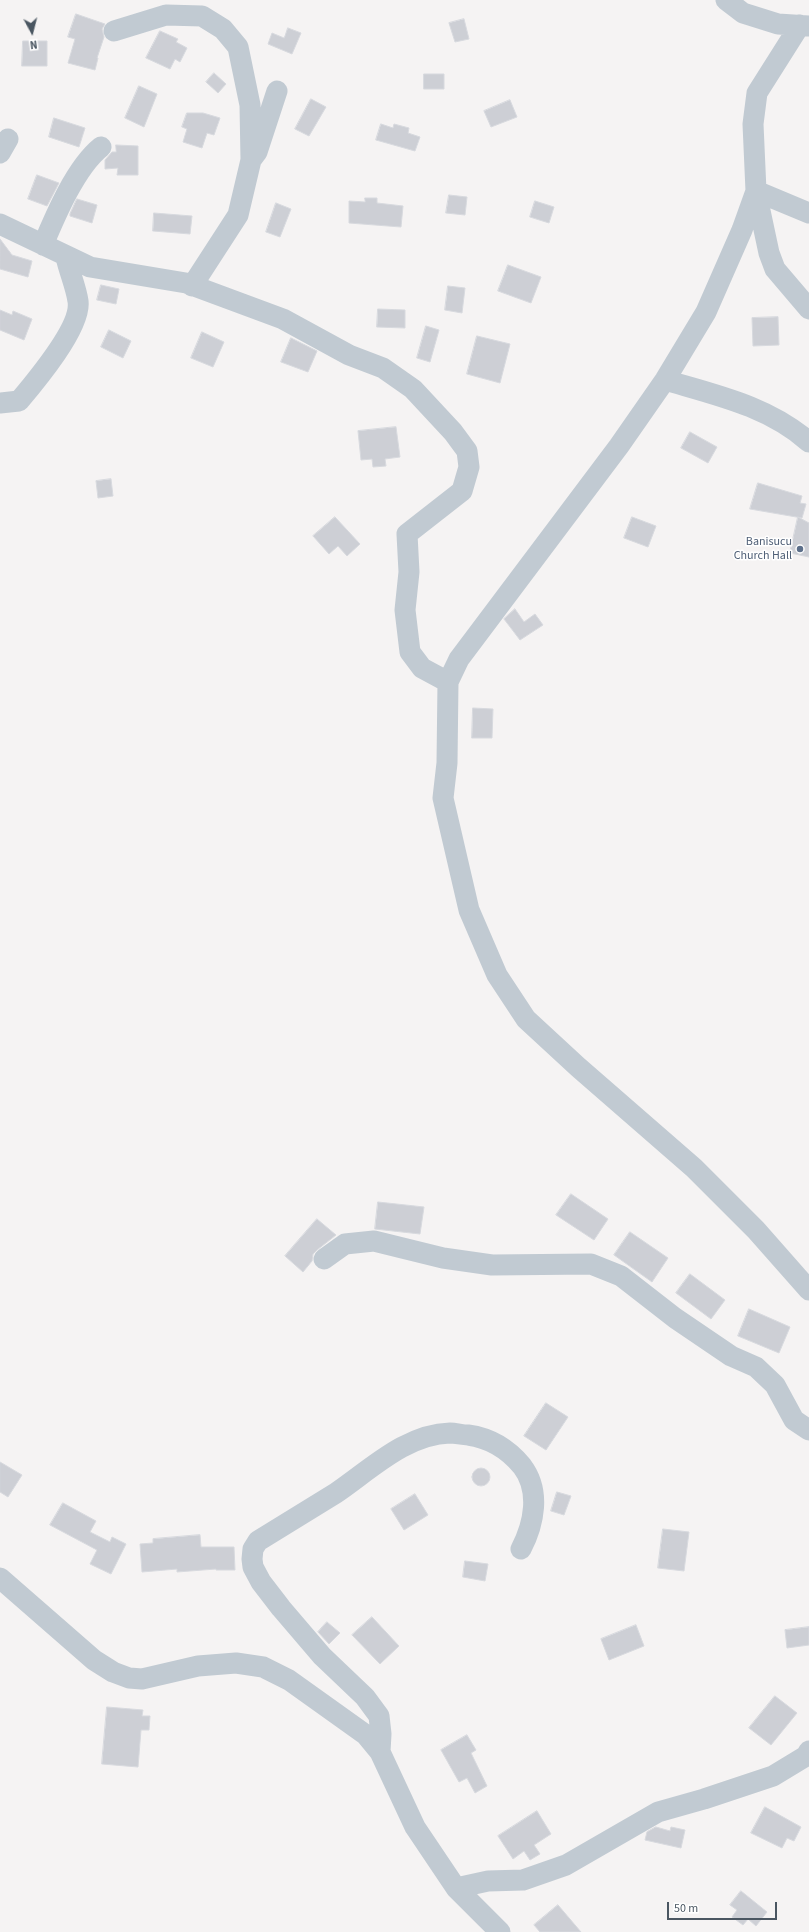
<!DOCTYPE html>
<style>
body{margin:0}
#map{position:relative;width:809px;height:1932px;overflow:hidden;background:#f5f3f3;font-family:"Source Sans 3",sans-serif}
canvas{display:block}
.north{position:absolute;left:12px;top:12px;width:40px;height:40px;-webkit-text-stroke:3px #fff;paint-order:stroke;rotate:173deg;font-size:11px;font-weight:700;line-height:16px;text-align:center;color:#4a5661}
.north::after{content:'';display:block;margin:auto;width:14px;height:18px;background:#4a5661;clip-path:polygon(50% 0,100% 100%,50% 72%,0 100%)}
.scale{position:absolute;left:667px;top:1902px;width:110px;height:18px;box-sizing:border-box;border:2px solid #4a5661;border-top:0;padding-left:5px;font-size:12px;line-height:14px;white-space:nowrap;color:#4a5661;-webkit-text-stroke:3px #fff;paint-order:stroke}
</style>
<div id="map">
<canvas width="809" height="1932"></canvas>
<div class="north">N</div>
<div class="scale">50 m</div>
</div>
<script>
const c = document.querySelector('canvas').getContext('2d');
c.lineJoin = 'round';
function paint(path, color) { c.fillStyle = color; c.fill(path, 'evenodd'); }
function stroke(path, color, width, dash) { c.strokeStyle = color; c.lineWidth = width; c.lineCap = dash ? 'butt' : 'round'; c.setLineDash(dash || []); c.stroke(path); }
function label(font, color, halo, rows, align = 'center') {
  c.font = font + ' "Source Sans 3",sans-serif'; c.lineWidth = 3; c.setLineDash([]); c.textBaseline = 'middle'; c.strokeStyle = halo; c.fillStyle = color; for (const [text, x, y, turn = 0] of rows) {
    c.save(); c.translate(x, y); c.rotate((+turn || 0) * Math.PI / 180); c.textAlign = isNaN(turn) ? turn : align; if (halo) c.strokeText(text, 0, 0); c.fillText(text, 0, 0); c.restore();
  }
}
const building = new Path2D(`
 M76 14 105 24 102 29 104 37 97 58H98L95 70 68 63 75 39 68 37Z
 M464 19 469 39 455 42 449 23Z
 M288 28 301 33 292 54 268 44 272 33 284 38Z
 M160 31 178 39 176 42 187 48 180 62 175 59 170 69 146 58Z
 M23 41H47V66H22Z
 M214 73 226 84 218 93 206 82Z
 M424 74H444V89H424Z
 M139 86 157 94 144 127 125 118Z
 M311 99 326 107 309 136 295 129Z
 M510 100 517 117 491 127 484 111Z
 M187 113H203L220 118 214 135 207 133 202 148 183 142 187 129 182 127Z
 M54 118 85 128 79 147 49 137Z
 M381 124 393 128 394 124 409 128 408 133 420 137 415 151 376 140Z
 M116 145 138 146V175H117L118 168 105 169V160L112 152H116Z
 M37 175 59 183 47 206 28 199Z
 M449 195 467 197 465 215 446 213Z
 M365 198H377V203L403 206 401 227 349 223V201L365 202Z
 M77 199 97 205 92 223 70 216V214Z
 M535 201 554 207 549 223 530 217Z
 M276 203 291 209 280 237 266 232Z
 M154 213 192 216 190 234 153 231Z
 M0 239 12 255 32 261 28 277 0 269Z
 M508 265 541 277 531 303 498 291Z
 M101 285 119 289 116 304 97 300Z
 M448 286 465 288 462 313 445 310Z
 M378 309 405 310V328L377 327Z
 M0 310 12 315 13 311 32 319 24 340 0 330Z
 M778 317 779 345 753 346 752 318Z
 M426 326 439 330 430 362 417 358Z
 M109 330 131 341 123 358 101 347Z
 M202 332 224 342 213 367 191 358Z
 M477 336 510 344 500 383 467 374Z
 M291 338 317 351 308 372 281 362Z
 M396 427 400 457 385 459 386 466 373 467 372 459 361 460 358 431Z
 M690 432 717 447 708 463 681 448Z
 M111 479 113 496 98 498 96 481Z
 M758 483 802 496 800 503 806 504 802 518 750 509Z
 M335 517 360 544 347 556 338 546 329 554 313 536Z
 M632 517 656 526 648 547 624 538Z
 M798 517 809 523V557L790 553Z
 M515 609 524 622 535 614 543 625 520 640 504 619Z
 M473 708 493 709 492 738H472Z
 M571 1194 608 1219 594 1240 556 1215Z
 M378 1202 424 1207 420 1234 375 1229Z
 M317 1219 336 1235 317 1250 313 1254 312 1261 303 1272 285 1256Z
 M630 1232 668 1258 652 1282 614 1255Z
 M690 1274 725 1300 711 1319 676 1293Z
 M749 1309 790 1327 779 1353 738 1336Z
 M546 1403 568 1417 546 1450 524 1436Z
 M0 1462 22 1475 8 1497 0 1492Z
 M472 1477a9 9 0 1 1 18 0a9 9 0 1 1-18 0Z
 M557 1492 571 1496 564 1515 551 1511Z
 M415 1494 428 1515 404 1530 391 1509Z
 M63 1503 96 1521 90 1532 110 1542 112 1537 126 1544 111 1574 90 1564 97 1550 50 1525Z
 M663 1529 689 1532 684 1571 658 1568Z
 M200 1535 201 1547H234L235 1570H216V1569L177 1572V1569L142 1572 140 1544 153 1543V1539Z
 M465 1561 488 1564 485 1581 463 1577Z
 M372 1617 399 1646 380 1664 352 1635Z
 M327 1622 340 1633 329 1644 318 1632Z
 M636 1625 644 1646 609 1660 601 1639Z
 M809 1627V1645L787 1648 785 1630Z
 M775 1696 797 1713 771 1745 749 1728Z
 M107 1707 143 1710 142 1716H150L149 1730H141L138 1767 102 1764Z
 M467 1735 476 1750 471 1753 487 1786 475 1793 467 1778 459 1782 441 1750Z
 M765 1807 801 1827 794 1841 787 1838 782 1848 751 1833Z
 M537 1811 551 1834 534 1845 540 1854 530 1860 524 1851 513 1859 498 1836Z
 M656 1827 670 1831 671 1827 685 1830 681 1848 645 1840 647 1832Z
 M741 1891 767 1912 756 1926 748 1919 743 1925 732 1917 737 1910 730 1905Z
 M558 1905 581 1932H540L534 1925Z`);
paint(building, '#cdcfd5');
stroke(building, '#d7d9de', 1);
stroke(new Path2D(`
 M726 0 743 13 778 24 809 26
 M800 25 757 93 753 124 756 191 742 230 706 312 665 380 619 446 459 659 448 682 447 763 443 798 469 910 497 975 526 1019 578 1067 694 1168 756 1230 809 1290
 M114 31 166 15 202 16 223 29 238 47 250 105 251 160
 M0 153 8 139
 M756 191 809 213
 M756 192 769 253 775 269 809 309
 M0 224 90 267 186 283 283 319 349 355 383 368 413 389 453 432 467 451 469 467 462 491 407 534 409 572 405 610 410 652 422 668 448 682
 M43 245C56 214 76 167 101 147
 M192 286 238 215 251 160 257 152 277 91
 M665 380C716 395 768 406 809 442
 M0 403 19 401C35 382 82 326 78 301 76 287 69 271 66 257
 M324 1259 345 1244 374 1241 443 1258 492 1265 591 1264 621 1276 675 1318 731 1356 756 1367 775 1385 794 1420 809 1430
 M0 1578 94 1660 113 1672 129 1678 142 1679 198 1666 236 1663 263 1667 289 1680 366 1735 380 1752 415 1827 456 1888 500 1932
 M380 1752 381 1734 379 1716 365 1697 322 1656 281 1608 261 1582 253 1567 252 1559 253 1549 258 1541C284 1525 310 1509 336 1493 370 1470 406 1434 450 1433 456 1433 462 1435 468 1435 490 1438 508 1449 522 1466 541 1491 534 1524 521 1549
 M456 1888 488 1881 523 1880 566 1865 658 1812 704 1799 773 1776 806 1756 809 1751`), '#c1cad2', 21);
for (const [x, y, r, color] of [
 [800,549,4,"#5c6f8a"]
]) { const dot = new Path2D(); dot.arc(x, y, r, 0, 2 * Math.PI); c.fillStyle = color; c.fill(dot); stroke(dot, '#fff', 1.5); }
label('12px', '#4e5e75', '#fff', [
 ["Banisucu",792,542],
 ["Church Hall",792,556]
], 'right');
</script>
